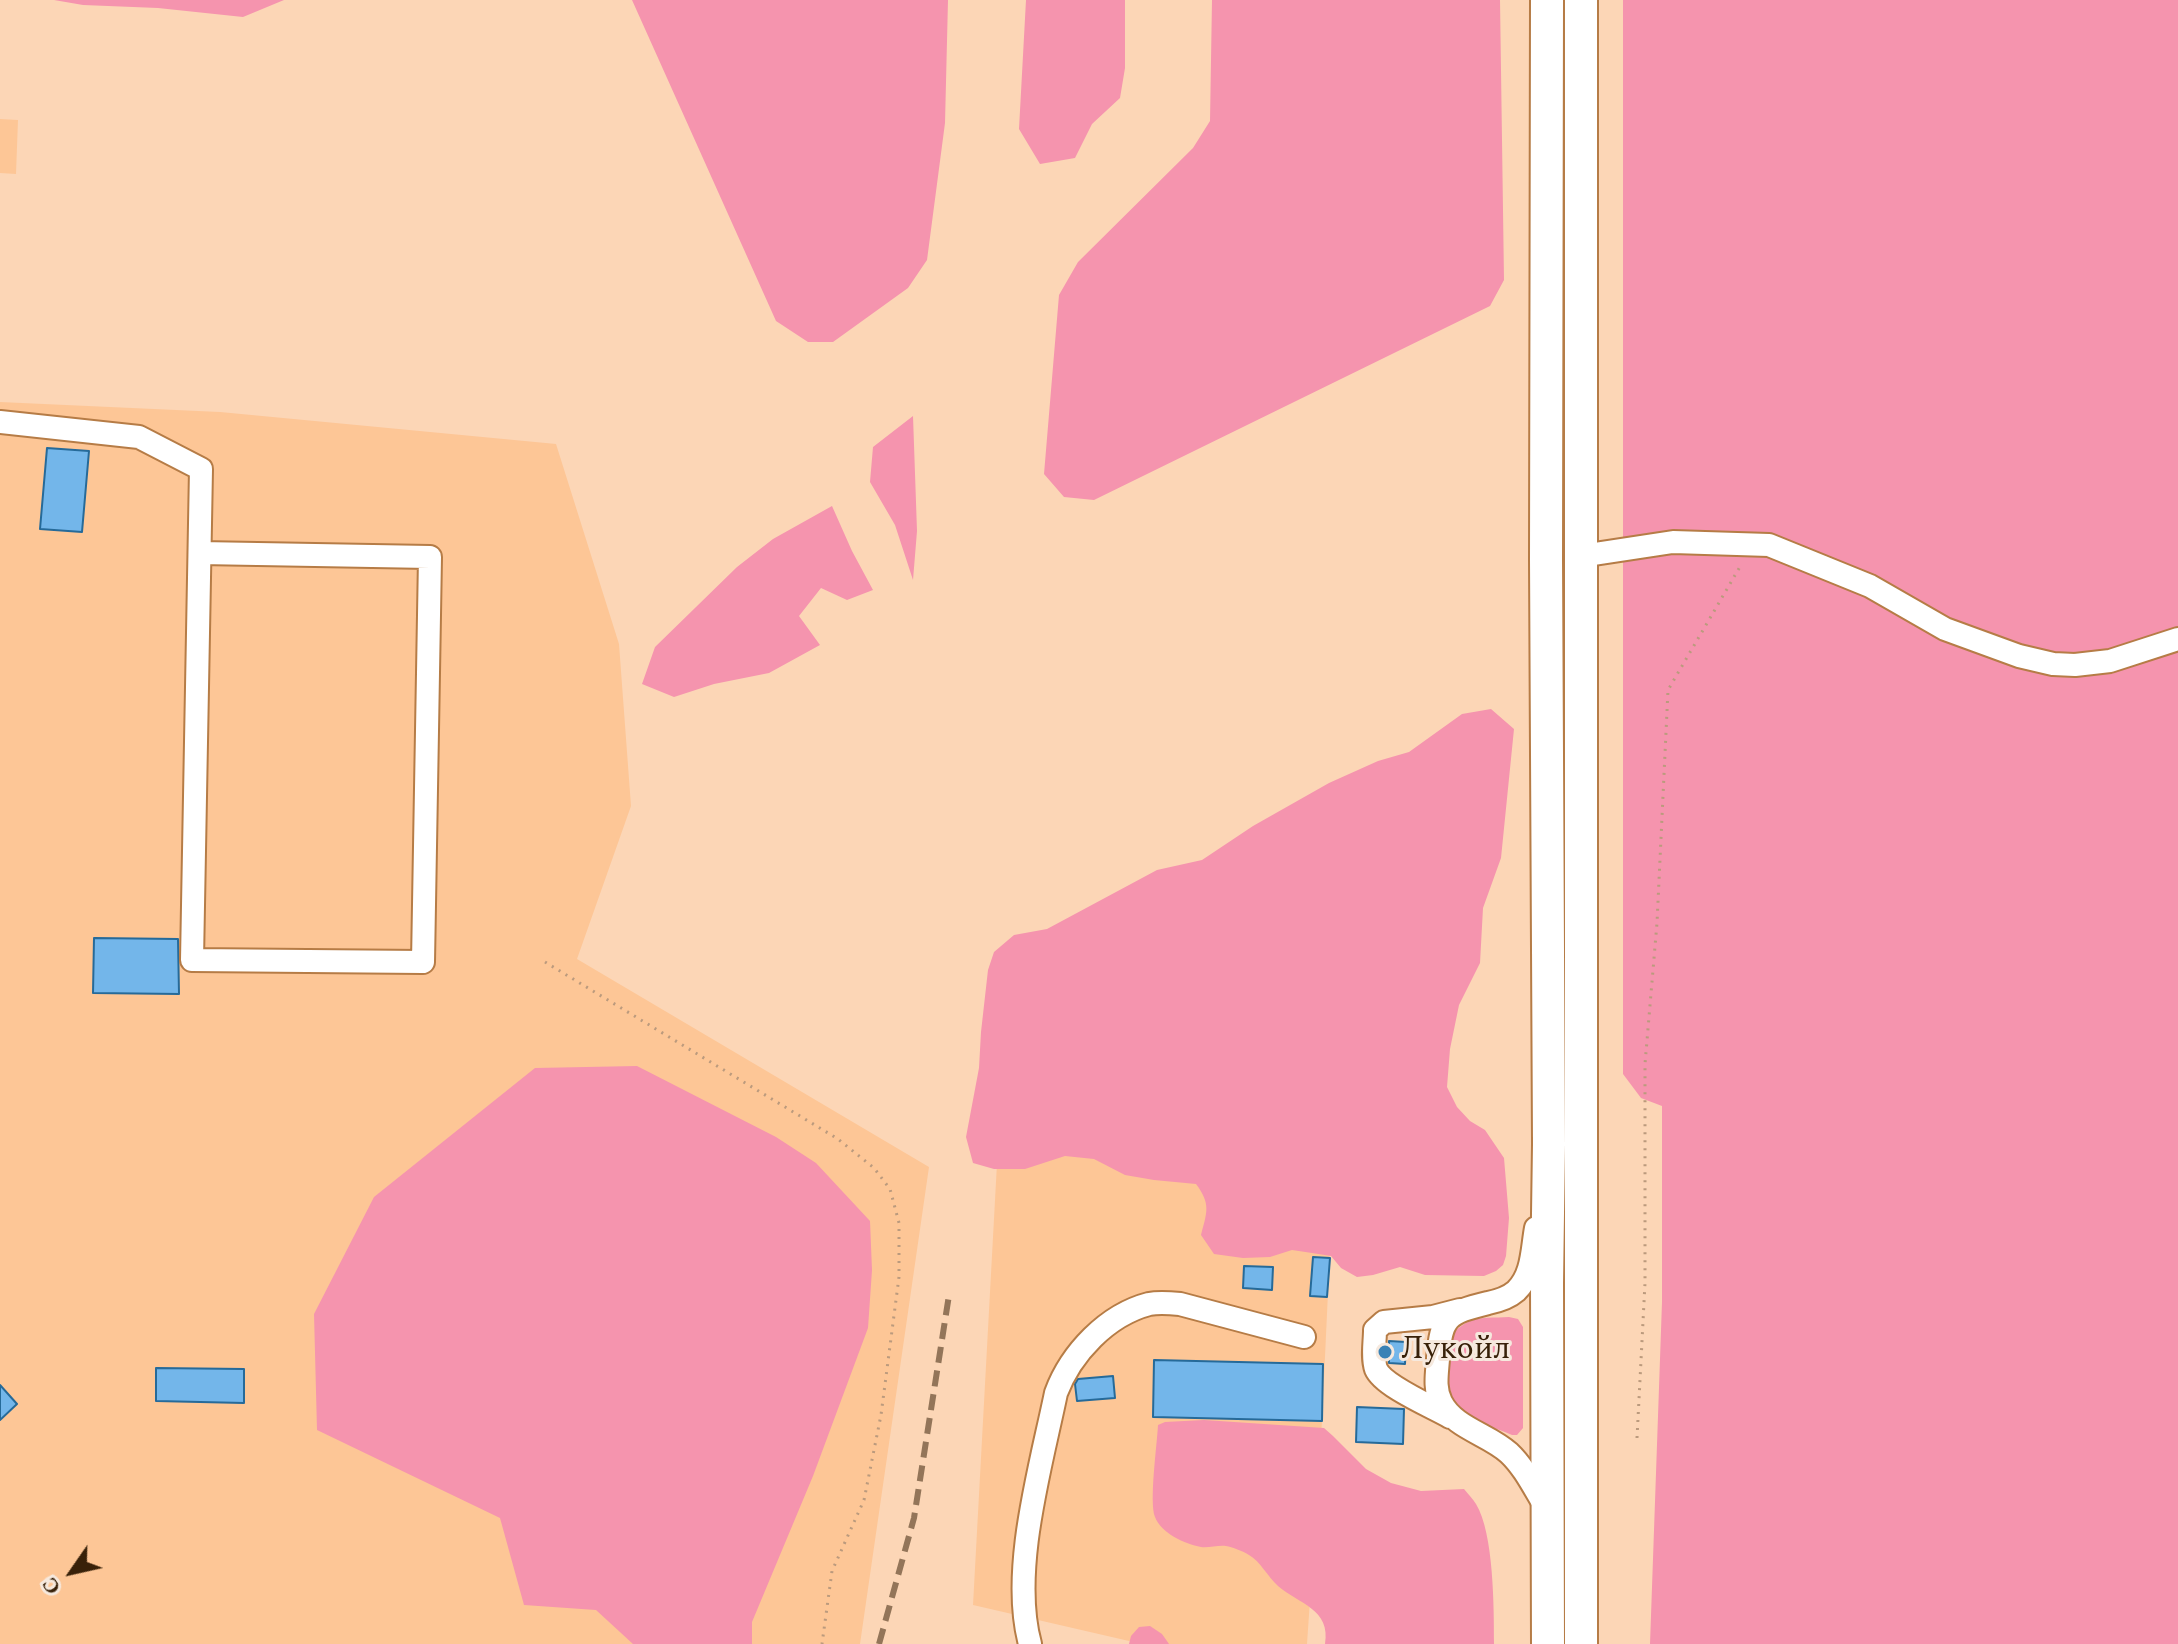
<!DOCTYPE html>
<meta charset="utf-8">
<style>
body{margin:0}
#map{position:relative;width:2178px;height:1644px;overflow:hidden;background:#fcd6b6;font-family:Spectral,serif}
canvas{display:block}
.north{position:absolute;left:32px;top:1532px;width:80px;height:80px;-webkit-text-stroke:6px #f6e9de;paint-order:stroke;rotate:236deg;font-size:22px;font-weight:700;line-height:32px;text-align:center;color:#382109}
.north::after{content:'';display:block;margin:auto;width:28px;height:36px;background:#382109;clip-path:polygon(50% 0,100% 100%,50% 72%,0 100%)}
</style>
<div id="map">
<canvas width="2178" height="1644"></canvas>
<div class="north">С</div>
</div>
<script>
const c = document.querySelector('canvas').getContext('2d');
c.lineJoin = 'round';
function paint(path, color) { c.fillStyle = color; c.fill(path, 'evenodd'); }
function stroke(path, color, width, dash) { c.strokeStyle = color; c.lineWidth = width; c.lineCap = dash ? 'butt' : 'round'; c.setLineDash(dash || []); c.stroke(path); }
function label(font, color, halo, rows, align = 'center') {
  c.font = font + ' Spectral,serif'; c.lineWidth = 6; c.setLineDash([]); c.textBaseline = 'middle'; c.strokeStyle = halo; c.fillStyle = color; for (const [text, x, y, turn = 0] of rows) {
    c.save(); c.translate(x, y); c.rotate((+turn || 0) * Math.PI / 180); c.textAlign = isNaN(turn) ? turn : align; if (halo) c.strokeText(text, 0, 0); c.fillText(text, 0, 0); c.restore();
  }
}
paint(new Path2D(`
 M0 119 18 120 16 174 0 173Z
 M0 402 220 412 556 444 619 644 631 806 577 959 929 1167 860 1644H0Z
 M998 1145 1333 1185 1322 1421 1307 1644H1142L973 1605Z`), '#fdc696');
paint(new Path2D(`
 M54 0H284L243 17 158 8 83 5Z
 M632 0H948L945 123 927 260 908 288 833 342H808L776 321Z
 M1026 0H1125V68L1120 98 1092 124 1075 158 1040 164 1019 129Z
 M1212 0H1500L1504 280 1490 306 1094 500 1064 497 1044 474 1059 295 1078 262 1193 148 1210 121Z
 M1623 0H2178V1644H1650L1662 1302V1106L1641 1098 1623 1074Z
 M913 416 917 531 913 580 895 525 870 482 873 447Z
 M832 506 852 551 873 590 847 600 821 588 799 616 820 645 769 673 714 684 674 697 642 684 655 647 737 567 773 539Z
 M1491 709 1514 729 1501 858 1483 908 1480 963 1459 1005 1450 1049 1447 1087 1457 1107 1470 1121 1485 1130 1504 1158 1509 1218 1506 1256 1503 1265 1496 1271 1484 1276 1425 1275 1400 1267 1373 1275 1357 1277 1341 1268 1331 1256 1312 1253 1292 1250 1270 1257 1243 1258 1214 1254 1201 1235C1207 1212 1211 1204 1196 1184L1154 1180 1125 1175 1094 1159 1065 1156 1025 1169H994L973 1163 966 1137 979 1068 981 1032 988 970 994 952 1014 935 1047 929 1157 870 1202 860 1253 826 1329 783 1378 761 1409 752 1462 714Z
 M637 1066 776 1137 816 1163 870 1221 872 1270 868 1328 813 1476 752 1622V1644H633L596 1610 524 1605 500 1518 317 1430 314 1314 374 1197 535 1068Z
 M1509 1317 1518 1319 1523 1327V1428L1517 1435H1512C1493 1427 1472 1422 1457 1407 1445 1395 1445 1343 1456 1330 1458 1328 1464 1324 1466 1323 1478 1316 1496 1318 1509 1317Z
 M1204 1420 1324 1428 1333 1436 1366 1469 1391 1483 1421 1491 1464 1489C1468 1494 1473 1499 1476 1504 1494 1533 1494 1609 1494 1644H1325C1331 1609 1299 1604 1278 1586 1268 1577 1260 1561 1249 1555 1243 1551 1232 1547 1226 1546 1218 1545 1209 1548 1201 1547 1185 1544 1161 1533 1155 1517 1149 1502 1157 1445 1158 1425L1165 1422Z
 M1150 1626 1162 1634 1169 1644H1129L1131 1636 1139 1627Z`), '#f594ae');
const building = new Path2D(`
 M47 448 89 451 82 532 40 529Z
 M94 938 178 939 179 994 93 993Z
 M1313 1257 1330 1258 1327 1297 1310 1296Z
 M1244 1266 1273 1267 1272 1290 1243 1288Z
 M1389 1341 1406 1342 1405 1364 1389 1363Z
 M1154 1360 1323 1364 1322 1421 1153 1417Z
 M156 1368 244 1369V1403L156 1401Z
 M1113 1376 1115 1398 1077 1401 1075 1384 1078 1379Z
 M0 1385 17 1404 0 1420Z
 M1357 1407 1404 1409 1403 1444 1356 1442Z`);
paint(building, '#73b6ea');
stroke(building, '#266a99', 2);
const minor = new Path2D(`
 M0 422 139 437 201 469 192 960 423 962 430 557 200 553
 M1581 556 1673 542 1769 545 1870 586 1945 629 2019 656 2053 664 2075 665 2110 661 2178 639
 M1536 1228C1532 1249 1533 1275 1516 1291 1508 1298 1498 1301 1488 1303 1447 1313 1441 1317 1438 1359 1437 1374 1434 1388 1441 1402 1454 1428 1488 1434 1509 1453 1525 1468 1535 1490 1547 1509
 M1450 1417C1433 1407 1383 1386 1376 1369 1372 1358 1375 1342 1375 1330L1384 1322 1433 1317 1460 1310
 M1030 1644C1010 1571 1041 1466 1056 1393 1071 1353 1107 1315 1149 1304 1159 1302 1170 1303 1180 1304L1304 1337`);
const highway = new Path2D(`
 M1547 0 1546 559 1549 1144 1547 1283 1548 1644
 M1581 1644V0`);
stroke(minor, '#b67c46', 26);
stroke(highway, '#b67c46', 36);
stroke(new Path2D(`
 M545 962 838 1139 874 1168 890 1189 899 1223V1277L881 1415 864 1500 832 1571 822 1644
 M1637 1438 1645 1283V1064L1657 923 1668 690 1741 565`), '#bb9a7d', 3, [2, 6]);
stroke(minor, '#fff', 22);
stroke(highway, '#fff', 32);
stroke(new Path2D(`
 M879 1644 914 1518 949 1295`), '#937559', 6, [16, 8]);
for (const [x, y, r, color] of [
 [1385,1352,8,"#3982b6"]
]) { const dot = new Path2D(); dot.arc(x, y, r, 0, 2 * Math.PI); c.fillStyle = color; c.fill(dot); stroke(dot, '#f6e9de', 3); }
label('32px', '#382109', '#f6e9de', [
 ["Лукойл",1401,1352]
], 'left');
</script>
